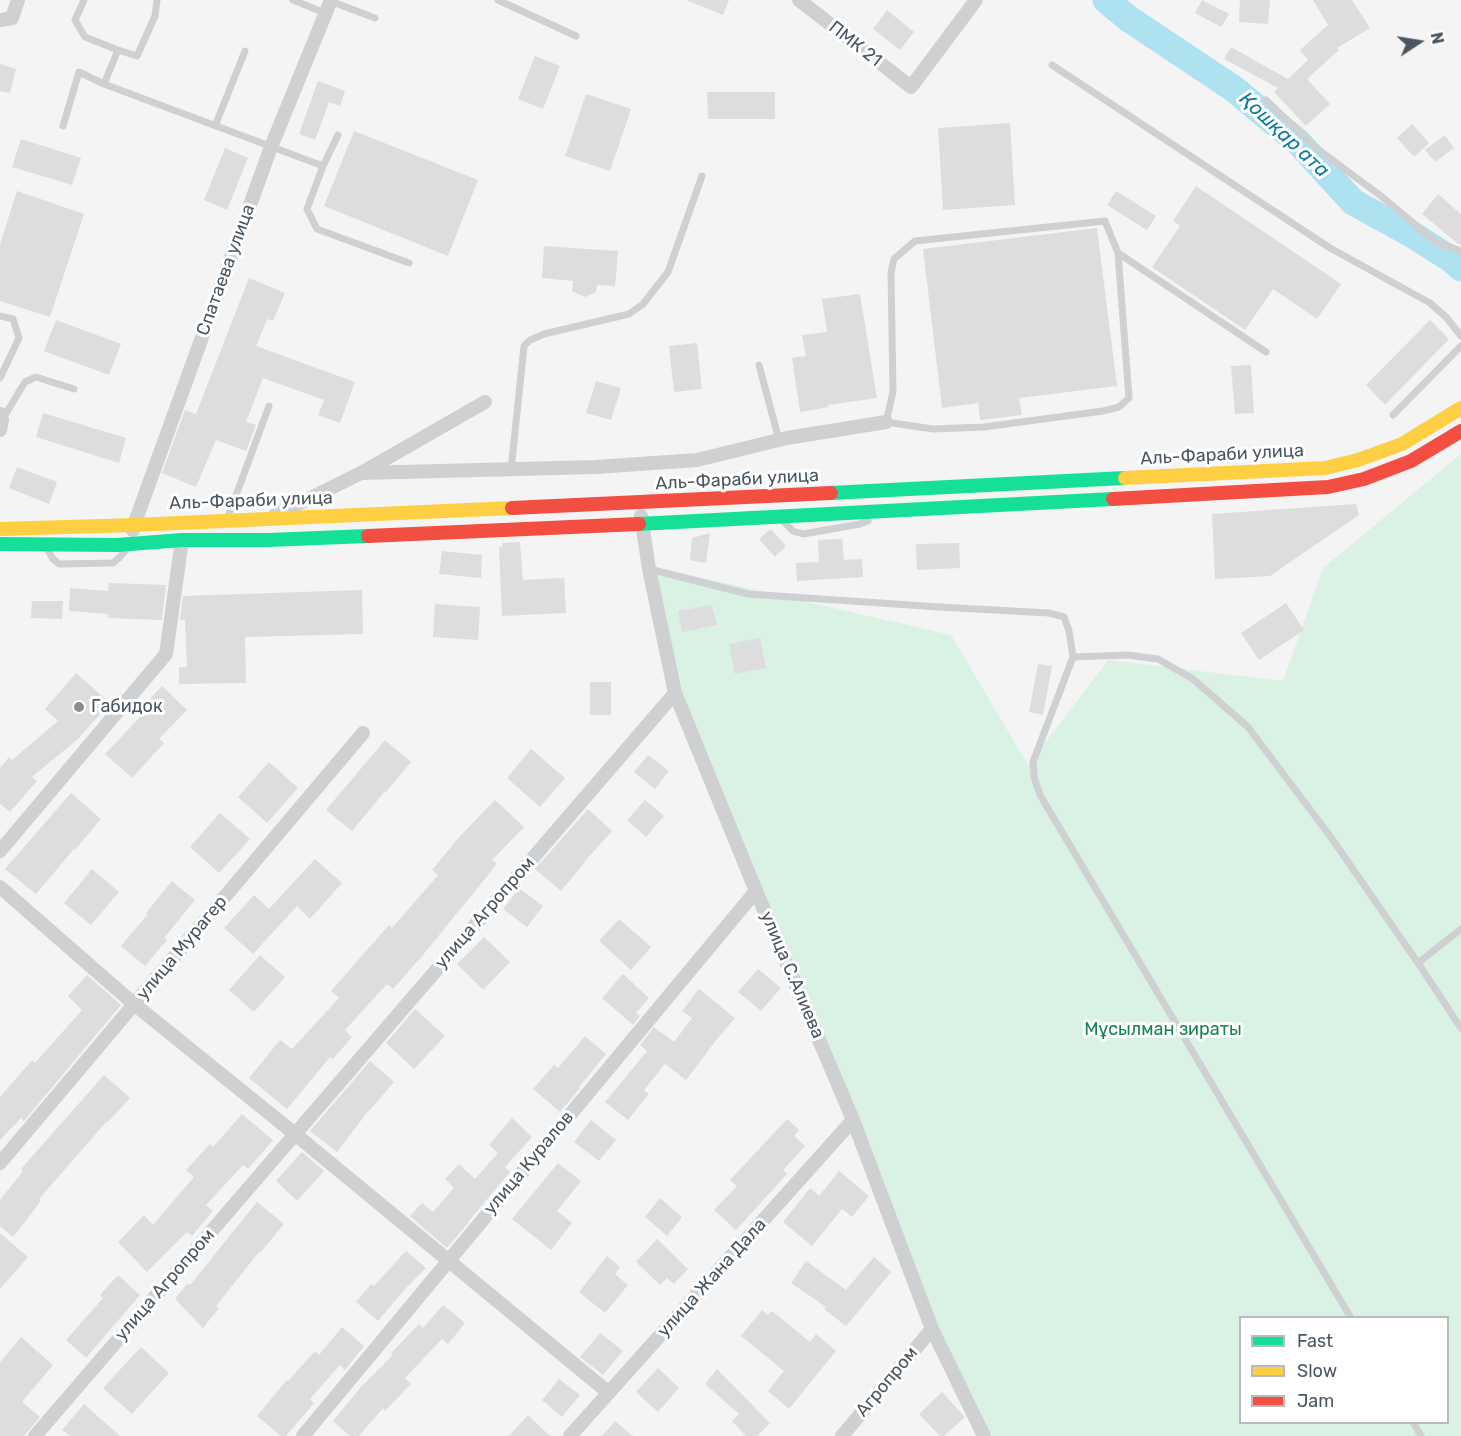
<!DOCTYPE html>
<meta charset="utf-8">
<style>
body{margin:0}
#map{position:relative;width:1461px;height:1436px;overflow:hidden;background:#f4f4f4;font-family:Rubik,sans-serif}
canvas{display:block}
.legend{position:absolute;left:1239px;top:1316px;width:210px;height:108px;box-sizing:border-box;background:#fff;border:2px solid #b7bbc0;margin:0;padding:8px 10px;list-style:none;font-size:18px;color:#4a5661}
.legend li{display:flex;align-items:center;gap:12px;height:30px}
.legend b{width:30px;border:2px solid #b7bbc0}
.north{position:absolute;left:1389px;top:12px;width:60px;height:60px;-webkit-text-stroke:4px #fff;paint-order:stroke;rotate:78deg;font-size:16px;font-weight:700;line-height:24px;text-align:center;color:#4a5661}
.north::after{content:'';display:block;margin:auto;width:21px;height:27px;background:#4a5661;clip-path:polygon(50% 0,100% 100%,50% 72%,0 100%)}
</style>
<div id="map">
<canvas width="1461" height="1436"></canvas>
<ul class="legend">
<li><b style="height:8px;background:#16e098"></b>Fast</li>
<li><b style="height:8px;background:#ffcf43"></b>Slow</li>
<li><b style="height:8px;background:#f24e42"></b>Jam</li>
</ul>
<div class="north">N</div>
</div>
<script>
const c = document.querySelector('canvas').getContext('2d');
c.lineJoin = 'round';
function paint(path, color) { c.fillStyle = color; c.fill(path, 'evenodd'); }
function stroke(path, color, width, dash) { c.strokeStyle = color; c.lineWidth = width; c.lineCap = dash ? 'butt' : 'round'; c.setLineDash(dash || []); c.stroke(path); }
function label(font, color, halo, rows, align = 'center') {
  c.font = font + ' Rubik,sans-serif'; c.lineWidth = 6; c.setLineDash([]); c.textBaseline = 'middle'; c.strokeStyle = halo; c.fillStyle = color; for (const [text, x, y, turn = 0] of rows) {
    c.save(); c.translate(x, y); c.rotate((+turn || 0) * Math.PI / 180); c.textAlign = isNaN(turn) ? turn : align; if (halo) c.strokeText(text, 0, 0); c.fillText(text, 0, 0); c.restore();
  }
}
paint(new Path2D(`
 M1461 454V1436H984L932 1329 675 693 643 564 951 635 1028 765 1108 660 1283 681 1323 568ZM1240 1318H1448V1422H1240Z`), '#d9f2e3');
stroke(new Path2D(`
 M1106 0 1129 19 1234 89 1299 143 1353 202 1413 235 1452 260 1461 268`), '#aee2f0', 27);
paint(new Path2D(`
 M686 0H729L723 15Z
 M1202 0 1229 14 1221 27 1195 13Z
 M1240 0H1270L1268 24 1239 22Z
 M1313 0H1352L1370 28 1337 48 1339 50 1307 79 1330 104 1306 126 1274 92 1278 88 1224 59 1231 47 1288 79 1308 60 1300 50 1328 25Z
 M887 10 914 32 900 50 873 29Z
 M535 56 560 66 543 109 518 99Z
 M0 64 16 69 10 93 0 91Z
 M318 81 345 91 340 106 329 102 315 140 299 134Z
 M707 92H775V119H708Z
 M586 94 631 109 610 171 565 156Z
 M1010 123 1015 205 943 210 938 128Z
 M1412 124 1429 143 1414 157 1397 138Z
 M354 131 478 180 448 256 324 206Z
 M1445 135 1454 148 1435 162 1425 150Z
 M21 139 81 158 72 185 12 167Z
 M225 148 248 158 227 210 204 200Z
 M1196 186 1341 284 1317 319 1273 289 1245 330 1152 267 1180 226 1173 221Z
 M17 191 84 214 50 317 0 301V244Z
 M1116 191 1156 216 1147 230 1107 205Z
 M1438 194 1461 214V245L1457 243 1422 214Z
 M1097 228 1117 386 1019 398 1022 415 980 420 978 403 942 408 923 249Z
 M544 246 618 251 615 286 597 285 596 292 585 297 572 291 573 281 542 278Z
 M249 278 285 293 273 321 267 319 256 346 355 382 340 423 318 415 324 400 263 378 246 422 256 425 246 451 216 440 196 487 162 473 185 410 196 414Z
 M860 294 877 398 828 405 829 407 800 412 792 358 806 356 802 335 827 332 822 299Z
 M56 320 121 344 109 375 44 351Z
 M1430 320 1449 339 1385 405 1366 385Z
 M697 343 702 389 674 392 669 346Z
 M1251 365 1254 413 1235 414 1231 366Z
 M596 381 621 388 611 420 586 413Z
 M43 413 126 438 119 463 36 437Z
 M17 467 57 482 49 504 9 488Z
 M1356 504 1359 515 1270 576 1215 579 1212 514Z
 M769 530H772L786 546 775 557 759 539Z
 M710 533 706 563 690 560 692 538Z
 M842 539 844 560 862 559 863 577 797 581 796 563 819 562 818 540Z
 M520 542 523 580 564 578 566 613 502 616 499 547H502V543Z
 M959 543 960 568 917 570 916 544Z
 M442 551 482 555 481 578 439 574Z
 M109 583 166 585 162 620 108 618V614L69 611 70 588 108 591Z
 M362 590 363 634 245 637 246 683 179 684V667H187L185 620H180L183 596Z
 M32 601H63L62 619 31 618Z
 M1286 603 1304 630 1259 660 1241 633Z
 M435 604 480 607 478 640 433 637Z
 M712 605 717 625 682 632 678 611Z
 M760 638 766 668 735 674 729 644Z
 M1038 664 1052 666 1043 715 1029 712Z
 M76 673 110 703 78 739 32 777 37 781 10 812 0 804V768L9 757 12 760 58 721 45 709Z
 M590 682H611V715H590Z
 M162 686 187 710 159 739 164 743 132 778 105 754 142 715 138 711Z
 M385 740 411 762 386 792 385 791 352 831 326 810Z
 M531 749 565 778 540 807 507 778Z
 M648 755 669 771 655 789 634 772Z
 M269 762 298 788 267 823 238 797Z
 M71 793 101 819 75 850 74 849 36 894 5 869Z
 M495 800 524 827 492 860 497 864 423 955 393 989 387 984 345 1030 352 1037 333 1059 330 1057 287 1109 249 1078 280 1040 292 1049 339 998 331 991 389 925 392 928 438 875 432 870 461 835Z
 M645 800 664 816 646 837 627 820Z
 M588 809 612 831 584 862H585L561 891 535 869Z
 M220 813 250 839 219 873 190 847Z
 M315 859 342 883 310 919 297 906 253 954 224 928 254 895 269 909Z
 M92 869 119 892 91 925 64 903Z
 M172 881 195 900 164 938 167 940 145 966 121 946 148 914 146 913Z
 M519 888 543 906 527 927 503 909Z
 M619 919 651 947 631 970 599 941Z
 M484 937 510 962 483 990 457 964Z
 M260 955 285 977 254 1012 229 990Z
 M758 969 781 988 761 1011 738 992Z
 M623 974 649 998 636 1013 640 1016 633 1025 602 998Z
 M87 975 121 1005 24 1121 21 1118 0 1140V1097L32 1060 35 1063 82 1010 68 996Z
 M699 989 735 1018 717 1039 686 1080 665 1064 644 1090 649 1094 628 1120 605 1102 647 1051 640 1045 654 1027 674 1042 692 1018 682 1011Z
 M415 1009 445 1036 414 1069 386 1043Z
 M585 1036 606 1054 579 1087 580 1088 560 1112 533 1089 554 1065 558 1068Z
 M370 1061 394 1082 370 1110H369L337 1152 310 1131Z
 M104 1075 130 1098 108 1122 107 1121 39 1199 41 1201 13 1237 0 1226V1200L23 1171 21 1169Z
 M242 1114 273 1140 248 1169 243 1165 206 1205 213 1211 192 1236 187 1232 147 1272 118 1242 144 1215 153 1225 194 1177 186 1170 210 1144 213 1147Z
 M512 1118 532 1137 505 1167 510 1172 468 1222H469L447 1248 410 1216 422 1203 433 1212 454 1188 445 1179 459 1164 475 1179 498 1153 489 1145Z
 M787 1119 799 1130 794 1136 805 1146 783 1170 787 1174 736 1230 714 1210 737 1186 730 1180Z
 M591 1120 616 1140 599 1161 574 1142Z
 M302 1152 324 1171 297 1201 276 1181Z
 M558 1163 581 1181 557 1211 572 1223 551 1250 512 1219Z
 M839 1171 869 1196 852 1217 842 1209 812 1246 783 1222 810 1188 819 1196Z
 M660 1198 682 1217 667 1236 645 1217Z
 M257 1202 284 1224 260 1253 259 1252 216 1306 219 1308 203 1328 175 1299 188 1283 190 1285Z
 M0 1233 28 1257 0 1289Z
 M657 1239 688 1269 674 1284 667 1278 660 1285 636 1262Z
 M406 1251 426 1268 404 1290 378 1321 356 1302 371 1284 374 1286Z
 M607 1256 620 1267 615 1274 628 1285 605 1313 579 1292Z
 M874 1257 891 1272 846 1326 824 1309 826 1307 791 1283 806 1261 846 1290Z
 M118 1275 140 1295 86 1358 66 1340 103 1298 100 1295Z
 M443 1305 465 1323 448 1344 442 1339 405 1378 411 1384 385 1411 383 1408 359 1436H350L333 1421 361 1387 393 1355 391 1353 419 1324 423 1328Z
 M762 1310 768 1315 772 1311 810 1342 816 1334 836 1351 789 1409 768 1391 784 1371 741 1336Z
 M342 1327 364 1346 345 1370 340 1365 310 1399 314 1403 286 1436H281L257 1416 287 1380 288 1381 315 1351 319 1355Z
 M600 1333 623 1351 603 1375 580 1357Z
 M21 1337 53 1365 22 1402 40 1417 24 1436H0V1362Z
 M141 1347 169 1373 132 1414 103 1388Z
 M658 1368 679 1388 658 1412 636 1392Z
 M717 1369 770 1423 757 1436H746L732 1421 739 1414 705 1384Z
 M559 1379 580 1395 562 1417 542 1400Z
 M942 1392 965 1417 944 1436H940L919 1414Z
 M84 1404 120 1436H70L62 1430Z
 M528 1415 533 1420 550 1436H509Z
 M615 1421 633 1436H602Z`), '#ddddde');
stroke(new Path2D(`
 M84 0 75 20 85 37 118 50 137 56 155 16 157 0
 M293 0 325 13
 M498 0 576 36
 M330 1 375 18
 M1052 65 1330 248 1430 303 1446 317 1461 336
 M104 84 118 50
 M1266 100 1315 147 1381 196 1436 242 1461 251
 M63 126 79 72 104 84 323 166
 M215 126 245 51
 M338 135 323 166 307 209 317 229 409 263
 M1105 221 1118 253 1129 398 1119 407 1103 411 984 427 933 429 886 422 893 392 891 273 894 259 915 241Z
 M1118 253 1266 352
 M0 316 13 319 19 338 0 378
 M759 365 779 440
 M1393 415 1461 346
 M2 420 25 382 36 377 74 389
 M511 470 524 346 530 340 544 334 629 314 643 304 668 272 702 176
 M228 517 269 406
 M783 521 793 531 803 534 860 524 868 521
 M46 547 53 559 59 564 113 563 119 558 126 550
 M649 569 748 594 939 607 1049 613 1064 617 1069 631 1073 657 1033 762 1034 777 1040 795 1351 1318
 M1073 657 1127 655 1158 659 1193 679 1248 727 1330 836 1418 963 1461 1028
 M1418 963 1461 929
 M1413 1422 1421 1436`), '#ced0d2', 7);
stroke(new Path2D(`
 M799 0 911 87 976 0
 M0 20 12 18 18 0
 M0 414 2 420 0 430
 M361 473 596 467 697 460 787 438 886 422
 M274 516 361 473 485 402
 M641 516 649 569 675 693 756 891 853 1120 932 1329 984 1436
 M133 530 134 525 271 147 331 0
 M0 851 166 654 182 540
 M0 887 134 1004 295 1134 609 1393
 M0 1163 363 733
 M35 1436 675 693
 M303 1436 756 891
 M570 1436 853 1120
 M842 1436 932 1329`), '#ced0d2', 14);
stroke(new Path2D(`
 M831 493 1125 478
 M639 524 1113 499
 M0 544 117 545 182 540H268L368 536`), '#16e098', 14);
stroke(new Path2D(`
 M1125 478 1325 468 1358 460 1402 444 1461 408
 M0 529 134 525 512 508`), '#ffcf43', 14);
stroke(new Path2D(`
 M1113 499 1328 487 1364 479 1411 461 1461 431
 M512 508 831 493
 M368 536 639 524`), '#f24e42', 14);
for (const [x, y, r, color] of [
 [79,707,6,"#868d94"]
]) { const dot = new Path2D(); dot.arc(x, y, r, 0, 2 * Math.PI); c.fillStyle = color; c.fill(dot); stroke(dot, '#fff', 2); }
label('18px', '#4a5661', '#fff', [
 ["ПМК 21",855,44,38],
 ["Спатаева улица",226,270,-70],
 ["Аль-Фараби улица",1222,455,-3],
 ["Аль-Фараби улица",737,480,-3],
 ["Аль-Фараби улица",251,501,-2],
 ["улица Агропром",485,913,-49],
 ["улица Мурагер",182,948,-50],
 ["улица С.Алиева",792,975,67],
 ["улица Куралов",529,1163,-50],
 ["улица Жана Дала",712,1278,-48],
 ["улица Агропром",165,1285,-49],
 ["Агропром",887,1382,-50]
]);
label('18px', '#4a5661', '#fff', [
 ["Габидок",91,707]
], 'left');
label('18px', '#17864f', '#fff', [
 ["Мұсылман зираты",1163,1030]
]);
label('italic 20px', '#0c7c9b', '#fff', [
 ["Қошқар ата",1284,135,43]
]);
</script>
